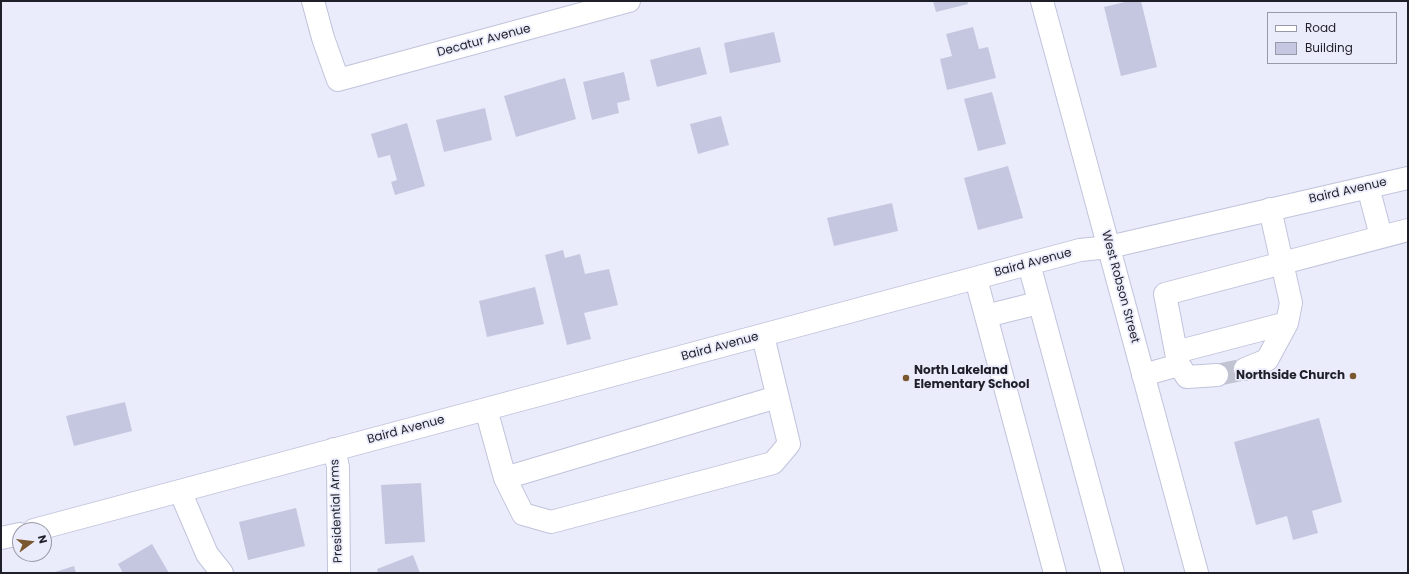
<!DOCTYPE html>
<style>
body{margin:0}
#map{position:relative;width:1409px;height:574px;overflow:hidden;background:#eaecfb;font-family:Poppins,sans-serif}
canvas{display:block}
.frame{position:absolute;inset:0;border:2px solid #1e1f28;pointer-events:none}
.legend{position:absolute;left:1267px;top:12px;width:130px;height:52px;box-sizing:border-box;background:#eaecfb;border:1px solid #989aa7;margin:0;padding:5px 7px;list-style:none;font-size:12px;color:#1e1f28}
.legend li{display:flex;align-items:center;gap:8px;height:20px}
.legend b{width:20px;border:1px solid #989aa7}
.north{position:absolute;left:12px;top:522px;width:40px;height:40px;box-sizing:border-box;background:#eaecfb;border:1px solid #989aa7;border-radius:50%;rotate:75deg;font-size:11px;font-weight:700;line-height:16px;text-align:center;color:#1e1f28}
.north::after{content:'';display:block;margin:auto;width:14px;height:18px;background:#7a582f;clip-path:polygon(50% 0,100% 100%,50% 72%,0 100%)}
</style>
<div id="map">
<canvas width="1409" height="574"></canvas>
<div class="frame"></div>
<ul class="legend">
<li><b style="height:5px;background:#fff"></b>Road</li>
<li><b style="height:11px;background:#c4c7df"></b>Building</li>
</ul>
<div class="north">N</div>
</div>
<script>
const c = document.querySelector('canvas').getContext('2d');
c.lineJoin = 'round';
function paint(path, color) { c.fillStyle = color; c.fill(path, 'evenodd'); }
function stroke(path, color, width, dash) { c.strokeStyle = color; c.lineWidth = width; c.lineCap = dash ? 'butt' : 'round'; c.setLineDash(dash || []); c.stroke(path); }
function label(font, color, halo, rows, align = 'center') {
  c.font = font + ' Poppins,sans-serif'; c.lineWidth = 3.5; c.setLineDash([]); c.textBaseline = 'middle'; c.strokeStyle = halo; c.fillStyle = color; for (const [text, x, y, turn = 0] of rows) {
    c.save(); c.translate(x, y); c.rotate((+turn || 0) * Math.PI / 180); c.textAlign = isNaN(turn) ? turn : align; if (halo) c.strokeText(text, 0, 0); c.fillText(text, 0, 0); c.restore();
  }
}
paint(new Path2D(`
 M933 1H967L968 4 936 12Z
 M1129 1H1141L1157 67 1121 76 1104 7Z
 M973 27 979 49 988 47 996 78 947 90 940 59 952 56 946 34Z
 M774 32 781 62 730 73 724 43Z
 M700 47 707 74 657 87 650 60Z
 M624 72 630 100 617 103 619 113 592 120 583 82Z
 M565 78 576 119 516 137 504 96Z
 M992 92 1006 144 978 151 964 99Z
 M485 108 492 140 444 152 436 120Z
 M721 116 729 145 698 154 690 124Z
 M407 123 425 186 395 195 391 182 397 180 390 155 378 158 371 134Z
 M1008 166 1023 218 978 230 964 178Z
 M892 203 898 231 834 246 827 218Z
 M563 250 565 258 580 254 585 274 609 269 618 305 584 313 591 339 567 345 545 255Z
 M535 287 544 324 487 337 479 301Z
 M125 402 132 431 74 446 66 416Z
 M1319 418 1342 502 1312 511 1318 533 1293 540 1287 516 1256 525 1234 442Z
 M421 483 425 542 385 544 381 485Z
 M296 508 305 546 248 560 239 522Z
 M152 544 169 573H123L118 564Z
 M413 555 420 573H378L377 569Z
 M74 566 76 573H52Z`), '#c4c7df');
stroke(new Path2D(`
 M1217 375 1245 369`), '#c1c3d1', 22, [22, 11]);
const minor = new Path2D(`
 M313 1 323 38 338 80 629 1
 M1042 1 1197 573
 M1368 187 1381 236
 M1029 264 1113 573
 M976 279 1055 573
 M986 316 1038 303
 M1176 352 1165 294 1408 230
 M1245 369 1267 360 1287 323
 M1143 375 1179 365
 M1217 375 1187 377 1179 365 1176 352 1287 323 1291 303 1270 209
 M486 409 505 478 523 514 551 522 773 463 789 444 763 336
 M334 449 338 467 339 573
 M505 478 777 397
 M180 491 207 554 222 573
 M34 530 1080 250 1109 247 1408 178
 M1 538 20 534`);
stroke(minor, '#c0c4db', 24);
stroke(minor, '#fff', 22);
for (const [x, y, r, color] of [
 [1353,376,4,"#7a582f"],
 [906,378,4,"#7a582f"]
]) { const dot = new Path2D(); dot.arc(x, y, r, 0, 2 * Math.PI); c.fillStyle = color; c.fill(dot); stroke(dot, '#eaecfb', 1.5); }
label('12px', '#1e1f28', '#eaecfb', [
 ["Decatur Avenue",484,41,-15],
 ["Baird Avenue",1348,191,-13],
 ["Baird Avenue",1033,263,-15],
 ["West Robson Street",1120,287,75],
 ["Baird Avenue",720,347,-15],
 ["Baird Avenue",406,430,-15],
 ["Presidential Arms",337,511,-92]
]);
label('bold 12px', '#1e1f28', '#eaecfb', [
 ["North Lakeland",914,371],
 ["Elementary School",914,385],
 ["Northside Church",1345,376,"right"]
], 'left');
</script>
